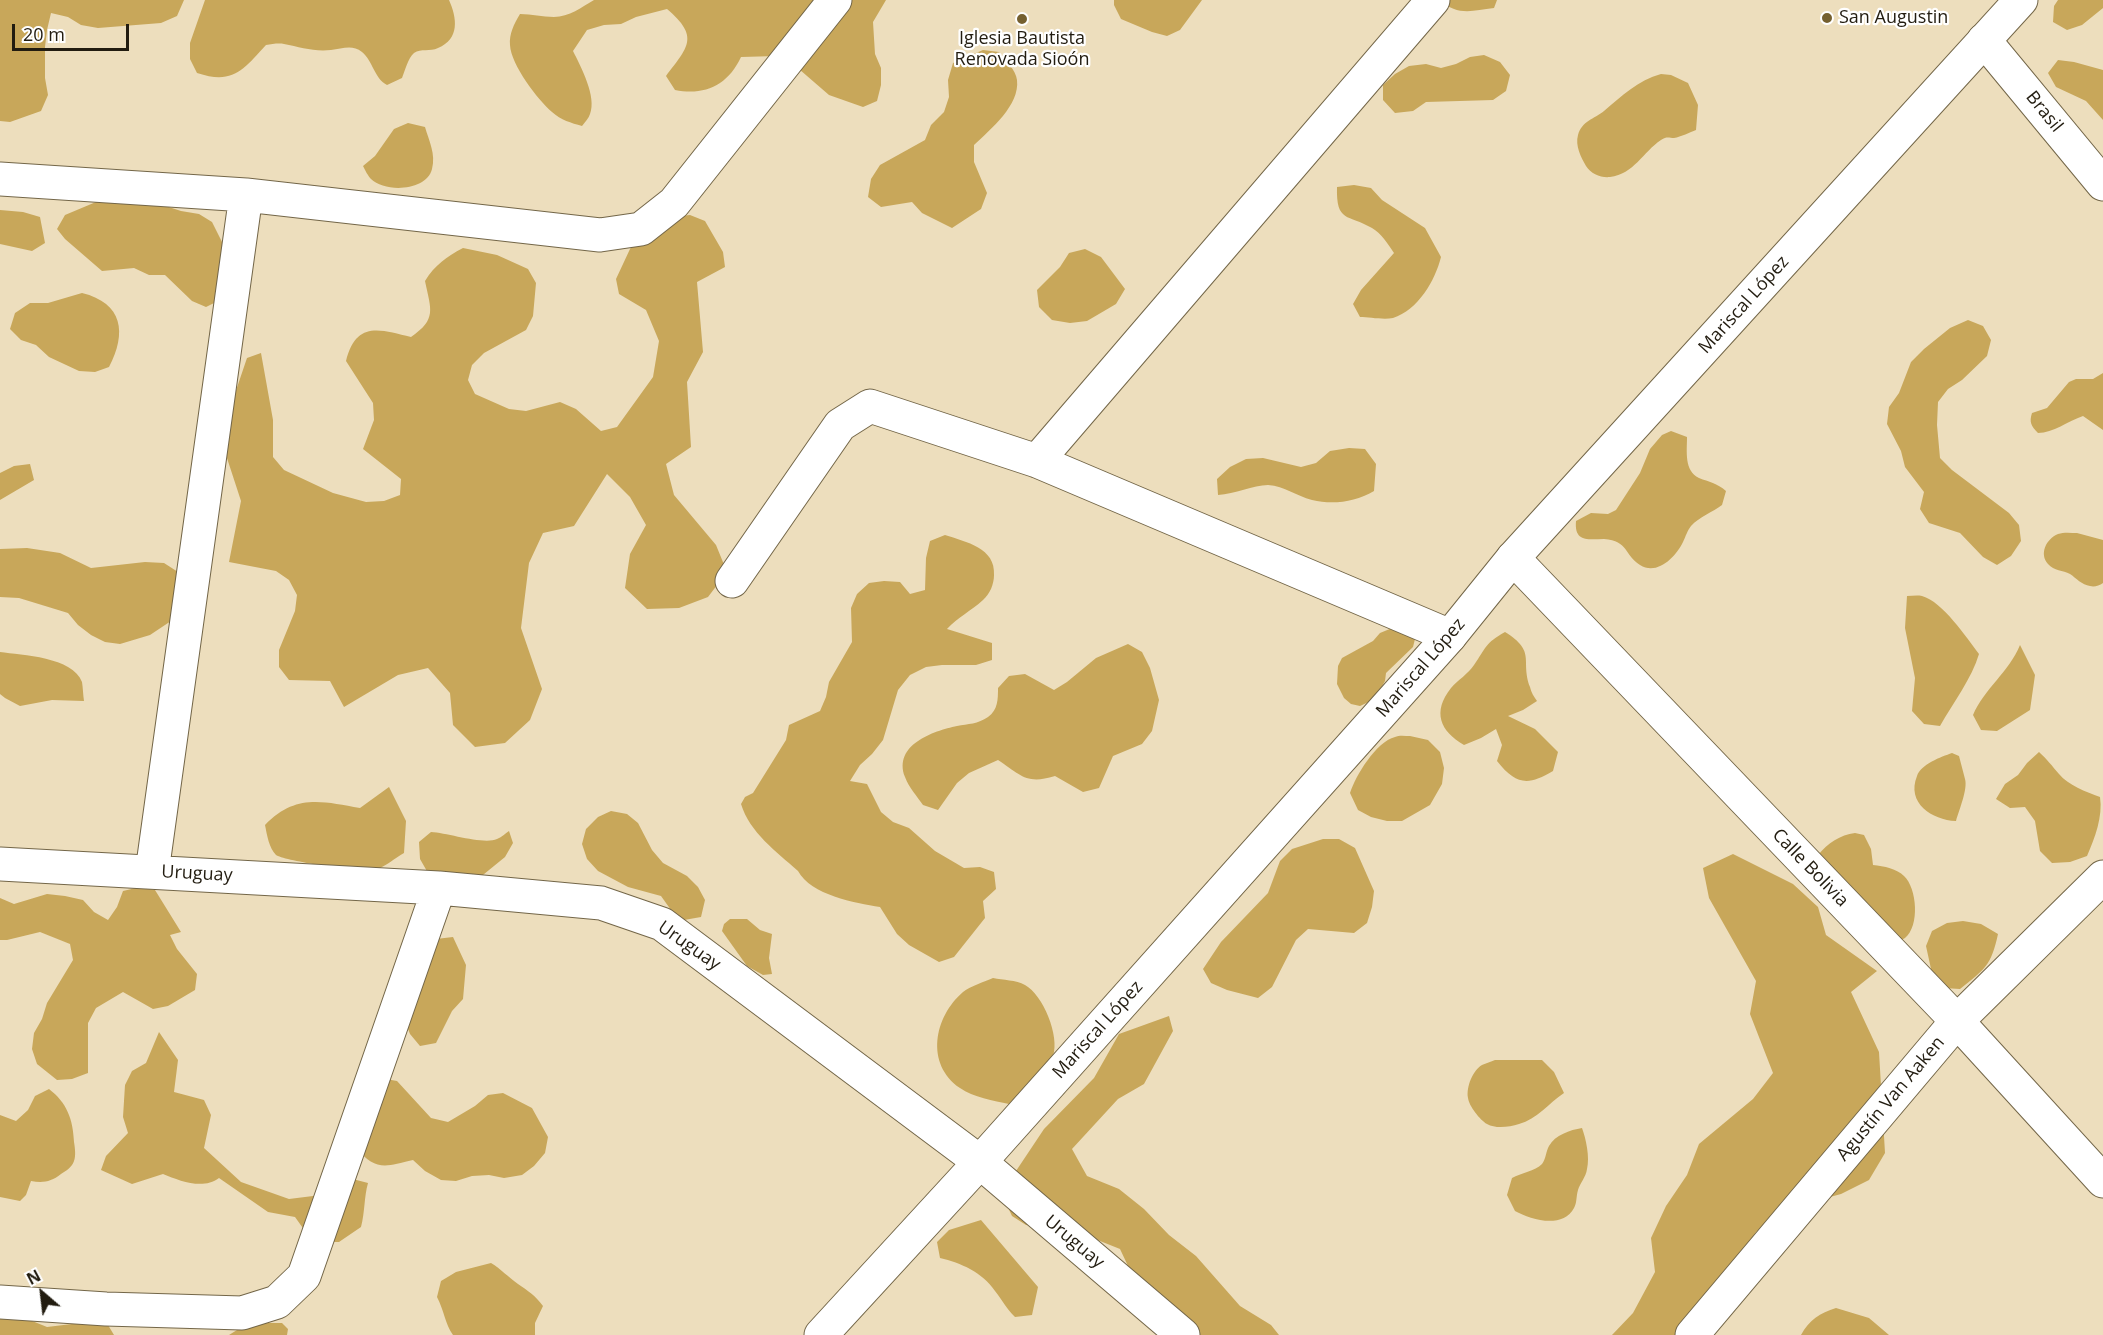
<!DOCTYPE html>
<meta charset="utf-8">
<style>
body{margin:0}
#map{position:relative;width:2103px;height:1335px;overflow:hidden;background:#eddebd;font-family:"Open Sans",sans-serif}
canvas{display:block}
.north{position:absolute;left:12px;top:1263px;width:60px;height:60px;-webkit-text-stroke:4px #fff;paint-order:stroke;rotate:332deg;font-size:16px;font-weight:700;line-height:24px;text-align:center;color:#221c10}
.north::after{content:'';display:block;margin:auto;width:21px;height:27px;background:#221c10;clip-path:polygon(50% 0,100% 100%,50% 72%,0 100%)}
.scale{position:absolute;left:12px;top:24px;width:117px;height:27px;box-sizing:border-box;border:3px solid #221c10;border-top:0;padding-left:8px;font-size:18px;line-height:21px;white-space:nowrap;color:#221c10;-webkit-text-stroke:4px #fff;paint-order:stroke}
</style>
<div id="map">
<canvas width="2103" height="1335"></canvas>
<div class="north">N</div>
<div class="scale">20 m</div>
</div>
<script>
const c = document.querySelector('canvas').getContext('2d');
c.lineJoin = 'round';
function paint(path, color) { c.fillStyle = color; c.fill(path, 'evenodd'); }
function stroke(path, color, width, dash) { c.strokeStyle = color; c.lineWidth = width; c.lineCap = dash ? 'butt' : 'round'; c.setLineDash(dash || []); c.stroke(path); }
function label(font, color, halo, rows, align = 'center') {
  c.font = font + ' "Open Sans",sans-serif'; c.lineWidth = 4.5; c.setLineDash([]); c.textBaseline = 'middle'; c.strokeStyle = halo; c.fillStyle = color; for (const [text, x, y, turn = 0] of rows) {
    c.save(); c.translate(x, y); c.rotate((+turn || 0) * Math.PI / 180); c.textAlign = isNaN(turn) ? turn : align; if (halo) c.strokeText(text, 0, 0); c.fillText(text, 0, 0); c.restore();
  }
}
paint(new Path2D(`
 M0 0H184L177 16 161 23 98 28 81 25 68 17 51 13 47 30 45 47V78L48 95 41 111 10 122 0 121Z
 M205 0H449C457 18 460 39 438 48 430 52 421 48 414 53 408 58 405 71 402 78L387 85C374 78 373 61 362 52 352 44 342 49 331 50 314 52 300 47 284 44 279 43 272 44 266 45 243 70 233 85 197 73L190 59V43Z
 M594 0H886L873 22 875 54 881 68V85L877 101 863 107 829 95 792 63 777 56 741 57C728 85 705 96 675 90L666 76C688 47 700 37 667 9L636 17 621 24 604 25 587 30 573 51C581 67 597 97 590 114 589 118 585 122 582 126 571 123 561 120 552 112 538 100 511 65 510 45 509 34 514 24 520 14 532 14 542 17 554 17 569 17 582 7 594 0Z
 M1114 0H1202L1180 30 1167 36 1152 32 1121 19 1114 5Z
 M1439 0H1497L1494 8C1471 11 1458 16 1439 0Z
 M2058 0H2103V8L2082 25 2067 30 2053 22 2054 6Z
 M983 50 999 52C1005 60 1016 70 1017 80 1020 105 991 129 974 145V162L987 193 981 209 952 228 922 213 912 202 881 207 868 197 871 179 880 165 925 140 931 125 944 112 949 97 948 80 953 63Z
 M1484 55 1500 62 1510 75 1506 91 1493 100 1426 102 1413 111 1395 113 1383 100V85L1395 74 1409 66 1426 64 1441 68 1456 64 1470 57Z
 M2058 60 2074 62 2103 70V120L2086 101 2056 87 2048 73Z
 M1661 74 1671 75 1688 83 1698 105 1696 130C1690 132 1681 137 1674 138 1669 138 1667 136 1661 140 1643 152 1634 174 1610 177 1601 178 1591 174 1586 166 1581 157 1575 146 1578 135 1582 121 1594 119 1604 111 1622 96 1638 80 1661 74Z
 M408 123 425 127C429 141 436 154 432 169 427 191 385 193 371 179 368 176 365 170 363 166L375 156 394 129Z
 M1354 185 1371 188 1382 200 1425 228 1441 257C1435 281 1418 310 1393 318 1383 320 1369 317 1360 317L1353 304 1361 290 1394 253C1388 244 1381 233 1372 228 1348 214 1336 223 1337 187Z
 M115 194 132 195 181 211 199 214 212 222 227 252 220 300 206 307 192 301 165 275H149L134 268 102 271 65 239 57 229 65 215Z
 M0 210 23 212 40 217 45 243 32 251 0 244Z
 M690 215 705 221 723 252 725 267 697 282 703 352 687 382 691 447 666 464 674 495 716 545 727 572 708 597 679 608 647 609 625 588 630 554 646 525 630 497 607 474 574 526 543 533 529 563 521 628 542 689 530 720 505 743 475 747 453 725 450 693 428 668 398 675 344 707 330 681 289 680 279 667V650L295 611 297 595 289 580 276 571 229 562 241 501 226 455 225 423 247 358 261 353 273 420V457L284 470 333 493 366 502 384 501 400 495 401 479 363 449 374 420 373 403 346 361C356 321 379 329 411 337 437 319 431 310 425 281 435 265 446 257 463 248L497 255 528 269 536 283 533 316 526 330 484 353 472 365 468 380 475 394 509 409 526 411 560 402 576 409 601 431 617 427 653 377 659 341 646 310 619 294 616 279 630 249 639 235 672 217Z
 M1085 249 1101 257 1125 289 1116 304 1087 321 1070 323 1052 320 1039 307 1037 290 1060 267 1069 253Z
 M82 293C123 303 127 333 109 367L95 372 79 371 49 357 36 345 21 340 10 329 15 313 30 303H48Z
 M1968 320 1983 326 1991 340 1987 356 1962 380 1948 389 1938 402 1937 425 1940 458 1952 470 2009 513 2019 525 2021 541 2011 556 1997 565 1983 557 1960 533 1929 523 1920 509 1924 492 1905 467 1901 451 1887 424 1889 407 1899 393 1911 362 1924 349 1950 328Z
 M2103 373V430L2083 416C2068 421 2053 433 2038 433 2031 426 2029 422 2032 413L2047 408 2069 382 2076 379H2093Z
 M1671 431 1687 437C1687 451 1684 471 1699 478 1709 482 1717 483 1726 491L1722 505C1713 512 1699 517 1691 526 1687 531 1686 536 1683 542 1676 557 1657 576 1640 565 1624 555 1629 541 1604 539 1589 539 1574 543 1576 521L1591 513 1608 514 1616 510 1640 473 1650 449 1662 435Z
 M1349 448 1365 449 1376 464 1374 491C1355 502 1333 505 1312 500 1296 496 1285 486 1268 485 1253 485 1235 494 1218 495L1217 479 1230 467 1246 459 1263 458 1301 467 1316 463 1330 451Z
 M30 464 34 480 0 500V473L14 466Z
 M2077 533 2103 540V583C2099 586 2094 587 2090 586 2082 585 2076 578 2070 574 2063 570 2054 571 2048 564 2039 554 2046 539 2058 534 2064 532 2071 533 2077 533Z
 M945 535C966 542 996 548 994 575 994 584 990 594 983 600 971 611 958 617 947 629L992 643V660L976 665H942L926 667 910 675 898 690 883 740 872 754 860 765 850 781 867 784 881 812 893 822 909 828 935 851 964 868 980 867 994 872 996 889 983 901 985 918 954 957 939 962 909 945 897 934 880 907C855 903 811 895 798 871 776 851 750 833 741 804L745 797 753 793 786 740 789 725 820 711 826 697 829 682 852 642 851 608 857 594 869 583 884 581 900 582 910 594 925 590 926 558 930 541Z
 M27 548 60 553 91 568 145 562 164 563 178 572 177 617 150 635 120 644 105 642 91 635 78 625 68 613 19 598 0 597V549Z
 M1907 596C1912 596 1917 595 1922 596 1943 602 1966 637 1979 654 1972 678 1953 703 1940 726L1924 724 1912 711 1915 678 1905 628Z
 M1397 626 1415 639 1413 647 1386 673 1385 681 1375 699 1360 706 1351 704 1344 698 1337 684 1338 666 1342 658 1373 641 1380 633Z
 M1505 632C1537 652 1520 660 1530 687 1531 692 1534 697 1537 701L1523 710 1508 716 1535 729 1558 752 1553 771C1528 786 1516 785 1497 761L1502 745 1496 729 1481 738 1464 745C1440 731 1432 712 1451 688 1458 680 1468 674 1474 665 1486 648 1485 643 1505 632Z
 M1128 644 1142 652 1150 668 1159 700 1152 731 1142 744 1113 756 1099 788 1083 792 1055 776C1026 785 1021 775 998 760L969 773 957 783 938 810 923 805C917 796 909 788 905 777 893 745 933 731 957 726 968 724 978 724 988 717 998 710 998 699 998 688L1009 676 1025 674 1054 690 1067 682 1096 658Z
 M2020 645 2035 675 2030 710 1997 731 1981 730 1973 715C1984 689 2009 672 2020 645Z
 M0 652C22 655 73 657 82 682 83 688 83 695 84 701L52 700 20 706 5 698 0 694Z
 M1410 736 1428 740 1440 752 1444 768 1442 784 1430 805 1402 821H1387L1371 817 1358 810 1350 793C1356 775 1376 742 1395 737 1399 735 1405 736 1410 736Z
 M2039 752C2047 759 2052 766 2059 774 2068 785 2086 792 2100 797 2103 816 2095 838 2087 856L2070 862 2052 863 2040 851 2035 821 2025 807 2010 808 1996 799 2005 784 2018 775 2027 763Z
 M1952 753 1959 756C1961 764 1963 771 1965 779 1968 789 1959 810 1956 821 1932 820 1906 803 1917 776 1921 764 1941 757 1952 753Z
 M389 787 406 821 404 853C395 858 386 866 376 870 366 873 284 861 276 855 269 848 267 835 265 825 295 794 321 801 360 808Z
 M611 811 627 814 638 823 652 850 663 863 687 876 698 887 705 900 701 917 684 920 671 910 661 896 628 887 598 871 587 859 582 844 586 829 598 817Z
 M509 831 513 843 505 857 478 879 428 873 420 859 419 842 431 832C448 833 484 845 497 839 502 837 506 833 509 831Z
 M1855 833 1864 835 1871 849 1873 865C1884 866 1897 869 1904 876 1917 888 1920 926 1905 938 1902 940 1896 942 1892 944L1818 855C1828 843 1840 835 1855 833Z
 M1323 839H1339L1355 848 1374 891 1372 907 1367 923 1354 933 1308 929 1296 940 1272 987 1258 998 1227 990 1211 983 1203 969 1221 942 1268 893 1280 861 1292 849Z
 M1733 854 1793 884 1818 907 1826 935 1877 971 1851 992 1879 1052 1885 1153 1869 1180 1841 1194 1779 1211 1756 1232 1706 1310 1683 1335H1612L1633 1313 1655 1272 1651 1238 1666 1206 1687 1175 1699 1144 1753 1099 1773 1073 1750 1014 1756 981 1709 898 1703 868Z
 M140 887 155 890 181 932 170 935 177 949 197 974 195 990 168 1006 153 1009 123 992 96 1008 88 1023V1073L72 1079 57 1080 37 1064 32 1049 34 1033 42 1019 47 1003 73 960 70 944 40 932 7 940H0V898L14 904 47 894 65 896 83 900 94 912 108 920 117 907 123 891Z
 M730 919H747L760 930 772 934 769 958 772 974 763 975 747 966 722 931 724 924Z
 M1963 921 1981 924 1998 934C1991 966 1985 969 1960 989L1944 988 1933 978 1926 946 1932 931 1947 923Z
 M453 937 466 965 463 999 452 1011 436 1043 420 1046 410 1034 404 1019 436 939Z
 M993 978C1003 980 1016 980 1025 985 1043 995 1060 1036 1053 1056 1048 1069 1021 1097 1009 1104 994 1101 973 1097 960 1088 925 1064 934 1017 963 992 971 986 984 982 993 978Z
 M1169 1016 1173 1031 1144 1084 1118 1099 1072 1149 1087 1176 1119 1189 1144 1209 1169 1235 1196 1256 1240 1306 1271 1325 1279 1335H1179L1137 1285 1120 1249 1075 1231 1026 1225 1012 1216 1005 1201 1008 1183 1044 1129 1094 1078 1119 1034Z
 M159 1032 178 1060 174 1092 204 1100 211 1115 204 1148 241 1182 289 1199 321 1195 345 1177 368 1183C364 1197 365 1212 361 1227L339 1242H330L305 1231 295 1217 268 1212 219 1178C203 1190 180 1181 163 1174L132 1184 101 1170 106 1156 128 1133 123 1117 125 1085 132 1071 146 1063Z
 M1495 1060H1542L1554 1072 1564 1093C1549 1103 1537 1119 1519 1124 1509 1127 1496 1129 1487 1124 1480 1120 1469 1106 1468 1098 1466 1087 1473 1070 1482 1065 1486 1063 1491 1062 1495 1060Z
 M380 1078 397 1081 431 1118 448 1122 475 1106 488 1095 503 1093 532 1108 548 1137 545 1153 534 1166 522 1175 504 1178 489 1175 472 1176 456 1181 441 1180 425 1171 413 1160C384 1167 376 1171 355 1147Z
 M49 1089C67 1103 73 1119 74 1142 75 1148 76 1156 74 1161 72 1167 66 1171 61 1174 51 1182 43 1183 31 1181L26 1195 20 1201 0 1197V1115L16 1121 28 1110 35 1096Z
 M1582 1128C1586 1139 1590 1157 1587 1169 1586 1177 1580 1183 1578 1190 1576 1197 1577 1203 1574 1208 1563 1229 1531 1220 1515 1211L1507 1195 1512 1178C1521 1173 1535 1171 1542 1164 1546 1159 1546 1151 1549 1146 1555 1135 1570 1130 1582 1128Z
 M981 1220 1038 1287 1032 1315 1015 1317C1006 1308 1002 1300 995 1291 982 1272 961 1263 940 1258L937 1242 949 1230Z
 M491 1263C501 1269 508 1277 518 1284 528 1291 535 1295 543 1306L535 1323V1335H453C445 1324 444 1310 437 1297L441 1281 456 1272Z
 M0 1308 47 1327 105 1320 114 1335H0Z
 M1836 1308 1869 1318 1889 1335H1801C1809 1320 1820 1313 1836 1308Z
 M255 1323H282L288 1329 287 1335H229L245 1325Z`), '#c8a75a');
const street = new Path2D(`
 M1984 40 2103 184
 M0 179 246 195 600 235 641 229 674 203 835 0
 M1037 461 1433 0
 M1513 558 1957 1021 2103 1181
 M732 581 840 425 870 406 1037 461 1450 636
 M0 864 439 888 601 903 662 924 980 1162 1183 1335
 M152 872 246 195
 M0 1302 106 1309 242 1313 277 1302 304 1276 439 888
 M1692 1335 1957 1021 2103 877`);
const secondary = new Path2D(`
 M821 1335 980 1162 1450 636 1513 558 2021 0`);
stroke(street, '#736648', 35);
stroke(secondary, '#736648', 35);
stroke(street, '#fff', 33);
stroke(secondary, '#fff', 33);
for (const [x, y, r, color] of [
 [1827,18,6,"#75602f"],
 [1022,19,6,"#75602f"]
]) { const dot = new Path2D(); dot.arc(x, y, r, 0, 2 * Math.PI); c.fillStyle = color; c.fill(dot); stroke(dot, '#fff', 2); }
label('18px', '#221c10', '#fff', [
 ["San Augustin",1839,18],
 ["Iglesia Bautista",1022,39,"center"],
 ["Renovada Sioón",1022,60,"center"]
], 'left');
label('18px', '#221c10', '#fff', [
 ["Brasil",2044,112,51],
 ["Mariscal López",1744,305,-48],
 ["Mariscal López",1421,668,-49],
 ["Calle Bolivia",1810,868,46],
 ["Uruguay",197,874,3],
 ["Uruguay",689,946,35],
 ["Mariscal López",1098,1030,-48],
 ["Agustín Van Aaken",1891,1099,-50],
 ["Uruguay",1074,1242,40]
]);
</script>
